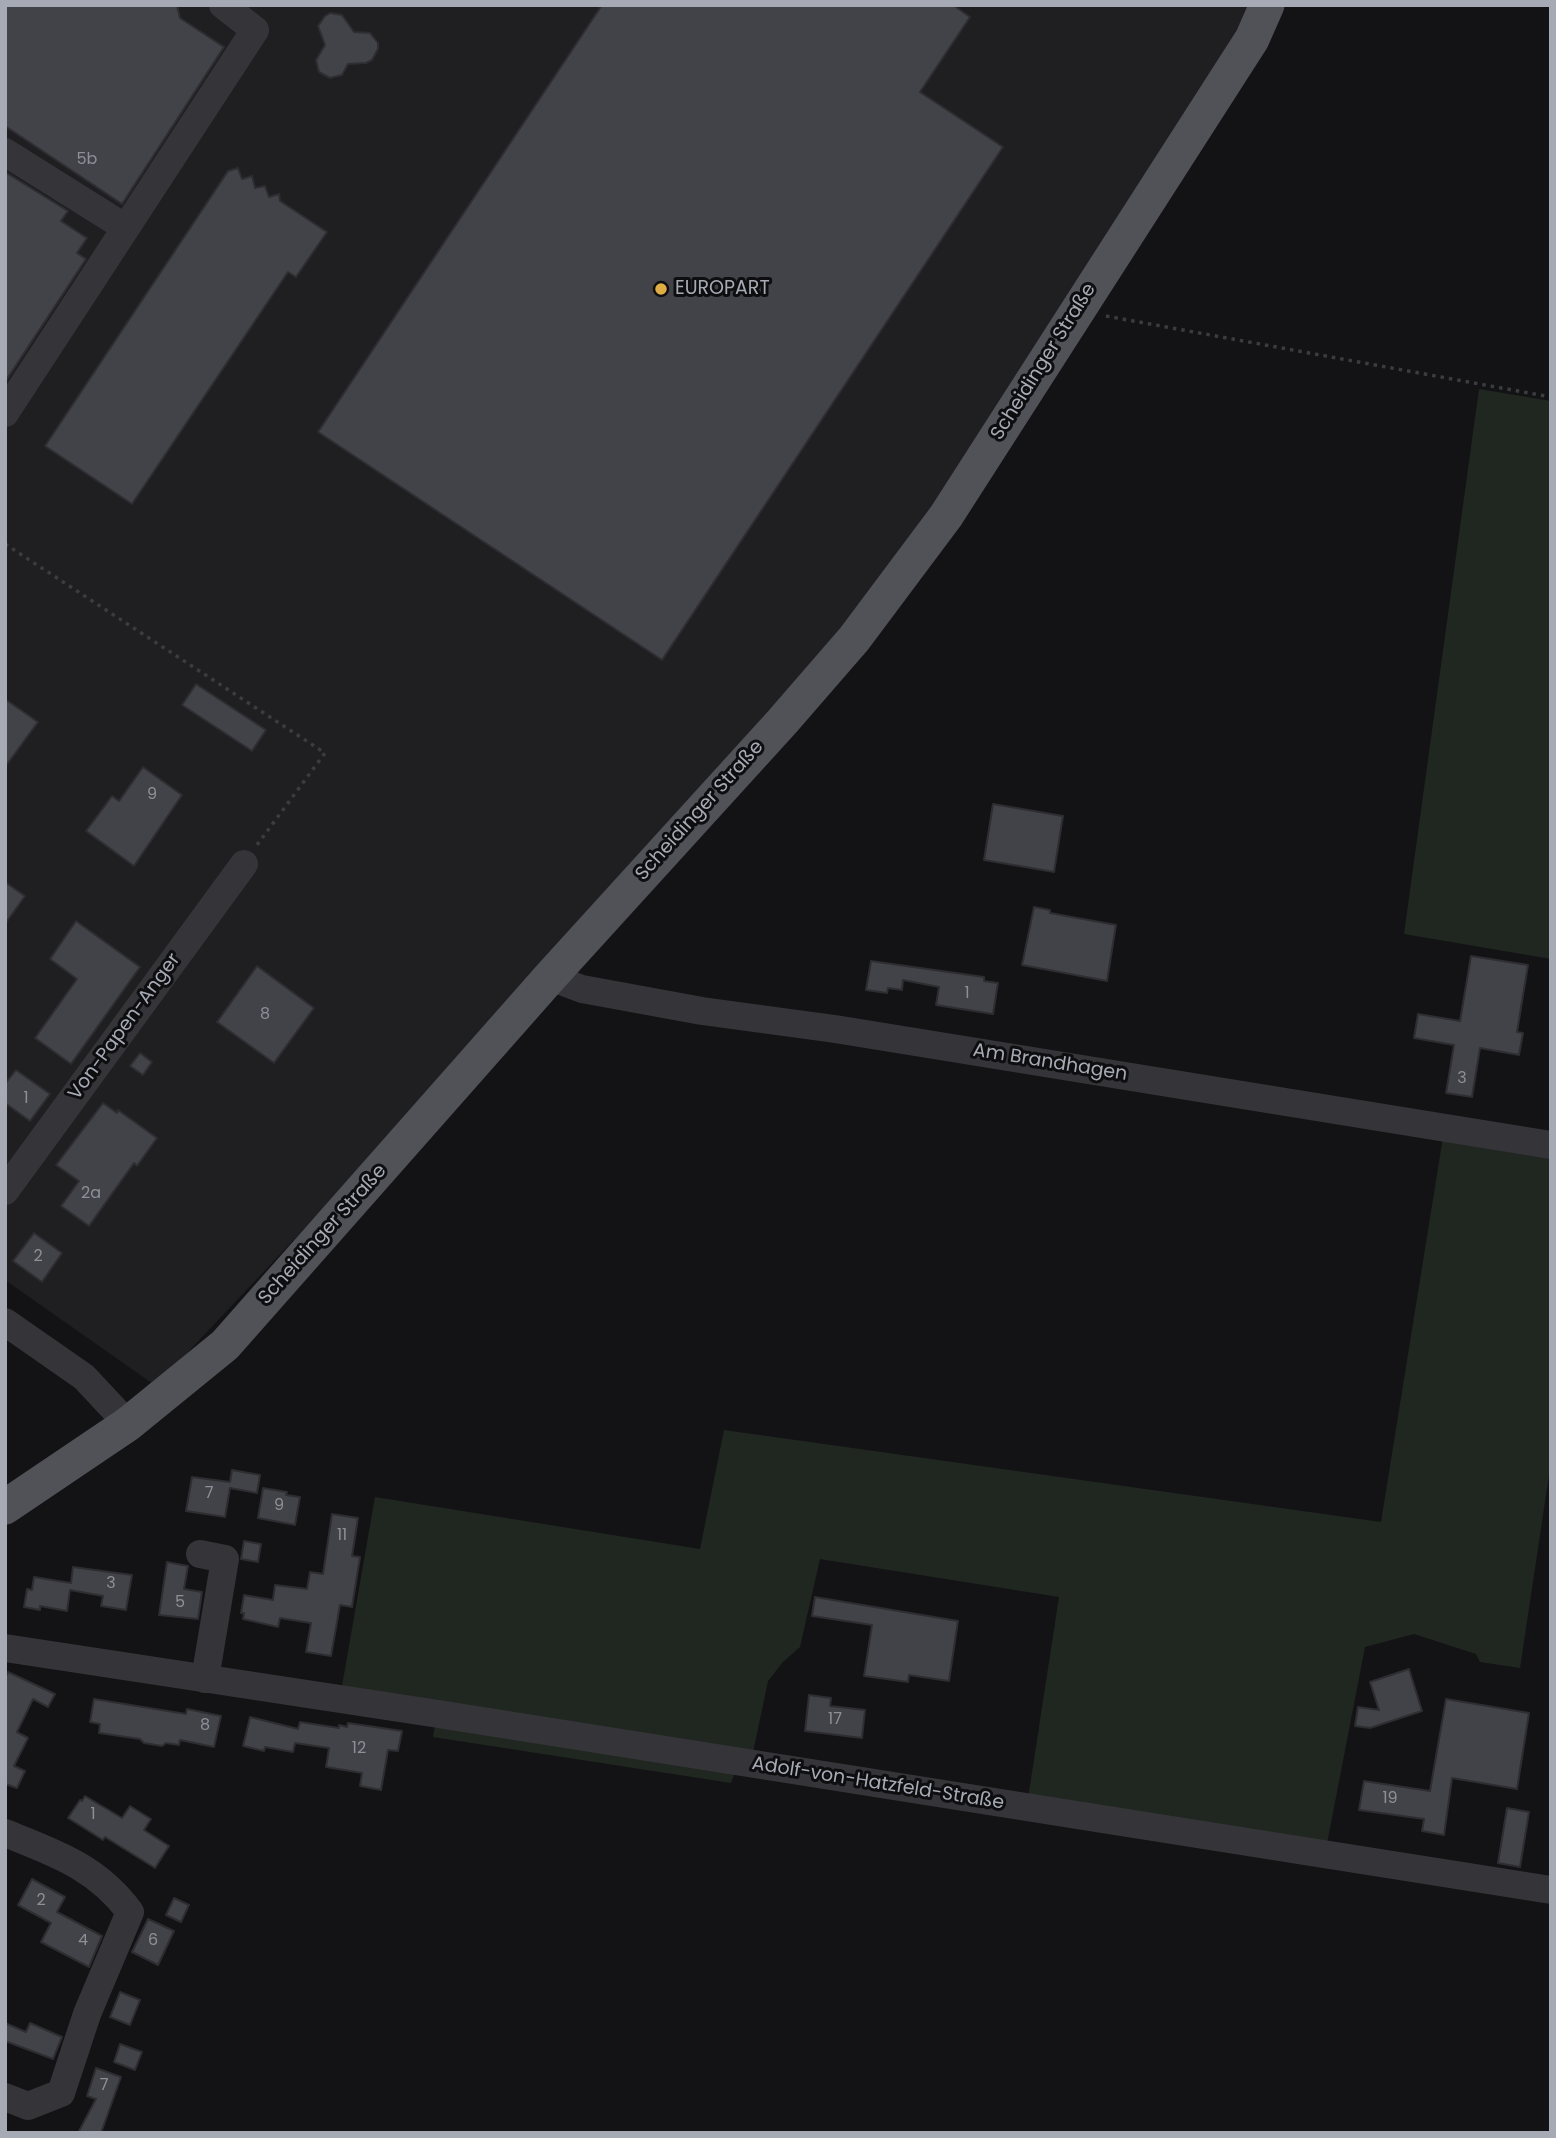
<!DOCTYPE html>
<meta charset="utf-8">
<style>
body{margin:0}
#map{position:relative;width:1556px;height:2138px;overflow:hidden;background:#131315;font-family:Poppins,sans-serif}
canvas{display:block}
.frame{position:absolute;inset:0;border:7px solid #a6aab4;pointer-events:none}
</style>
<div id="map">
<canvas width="1556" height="2138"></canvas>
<div class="frame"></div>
</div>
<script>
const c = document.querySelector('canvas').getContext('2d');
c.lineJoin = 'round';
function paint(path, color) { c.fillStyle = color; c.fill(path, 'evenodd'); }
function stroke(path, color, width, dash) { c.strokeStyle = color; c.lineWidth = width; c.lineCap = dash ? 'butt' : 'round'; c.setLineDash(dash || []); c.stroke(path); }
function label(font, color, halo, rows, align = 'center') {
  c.font = font + ' Poppins,sans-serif'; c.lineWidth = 6; c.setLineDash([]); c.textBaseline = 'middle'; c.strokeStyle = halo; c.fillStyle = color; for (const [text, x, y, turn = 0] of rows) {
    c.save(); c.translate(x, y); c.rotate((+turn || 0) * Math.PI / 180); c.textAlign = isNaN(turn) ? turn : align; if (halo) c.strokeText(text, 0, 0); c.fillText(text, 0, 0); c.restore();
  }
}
paint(new Path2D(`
 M5 5H1267L1076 311 782 722 156 1386 5 1280Z`), '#1f1f22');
paint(new Path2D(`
 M1479 389 1551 401V959L1404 934Z
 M1444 1131 1551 1148V1462L1520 1668 1480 1662 1476 1654 1414 1634 1365 1647 1325 1854 1027 1805 1059 1597 820 1559 800 1647 783 1662 768 1681 751 1762 342 1686 375 1497 700 1549 724 1430 1381 1522Z
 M436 1719 737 1766 731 1783 433 1737Z`), '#202721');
const building = new Path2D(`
 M5 5H177L180 18 224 47 122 204 5 126Z
 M602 5H953L970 17 920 92 1003 147 662 660 318 432Z
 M330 13 342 15 354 32 370 33 378 43V49L372 60 366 63 348 64 342 75 330 78 319 72 316 60 325 45 318 26 325 16Z
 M238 168 242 179 252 176 255 188 265 186 269 197 279 194 280 201 327 232 296 277 288 272 132 504 45 446 228 171Z
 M5 172 68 211 61 221 87 238 77 253 86 259 5 382Z
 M196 684 266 730 252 751 182 705Z
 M5 699 38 722 5 767Z
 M143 767 182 795 134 866 86 831 112 796 119 801Z
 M993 804 1063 816 1054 872 984 860Z
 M5 882 25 896 5 924Z
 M1034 907 1050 910V913L1116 925 1107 981 1022 965Z
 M76 921 140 967 71 1064 35 1038 77 979 50 959Z
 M1471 956 1528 965 1517 1032 1523 1033 1519 1055 1480 1048 1472 1097 1446 1093 1454 1045 1414 1038 1418 1014 1460 1021Z
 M871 961 984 977V981L998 983 993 1014 936 1005 939 987 903 980 902 990 888 988 887 993 866 990Z
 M257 966 314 1008 274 1063 217 1022Z
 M140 1053 152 1062 143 1075 130 1066Z
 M16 1070 50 1094 30 1121 5 1103V1084Z
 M103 1103 117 1113 118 1110 157 1138 137 1166 134 1163 89 1226 61 1206 79 1181 56 1165Z
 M34 1233 62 1253 42 1282 13 1261Z
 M232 1470 260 1475 257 1493 230 1488 225 1517 186 1511 192 1477 230 1482Z
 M263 1488 287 1492 286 1495 300 1497 295 1525 258 1518Z
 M332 1514 358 1518 352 1556 360 1557 352 1607 340 1605 331 1656 306 1652 311 1623 280 1618 278 1627 243 1619 244 1613H241L244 1595 273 1600 275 1585 307 1589 310 1572 323 1574Z
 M244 1541 261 1544 258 1562 241 1559Z
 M167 1562 188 1566 184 1589 202 1592 198 1619 159 1615Z
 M73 1567 132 1575 126 1610 101 1606 103 1596 70 1590 67 1611 40 1606V1610L24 1607 27 1589 32 1590 34 1577 71 1583Z
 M815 1597 958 1621 949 1681 909 1675 908 1682 864 1676 872 1625 812 1616Z
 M1409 1669 1422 1711 1370 1728 1355 1726 1358 1707 1379 1710 1370 1682Z
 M8 1672 55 1694 48 1707 33 1699 17 1732 28 1738 14 1766 25 1771 17 1788 5 1784V1678Z
 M809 1695 831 1698 830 1706 865 1710 862 1738 805 1731Z
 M94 1699 186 1714 187 1709 221 1716 214 1747 180 1740 179 1745 166 1743 162 1746 144 1743 140 1739 99 1733 100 1724 90 1722Z
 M1446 1699 1529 1713 1517 1789 1452 1778 1444 1835 1422 1831 1424 1819 1359 1810 1364 1781 1430 1791Z
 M250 1717 298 1729 300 1722 339 1728V1725L347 1727 348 1723 402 1731 398 1751 388 1750 381 1790 360 1786 362 1773 326 1767 329 1748 295 1743 293 1752 265 1747 264 1751 243 1746Z
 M85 1796 122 1818 130 1806 151 1819 144 1830 169 1846 155 1868 105 1837 103 1840 68 1818 80 1800 82 1801Z
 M1507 1808 1529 1812 1520 1867 1498 1863Z
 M32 1879 65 1897 57 1912 102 1936 89 1967 41 1942 51 1923 18 1905Z
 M174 1898 189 1905 181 1922 166 1915Z
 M148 1919 174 1931 158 1965 132 1952Z
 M120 1992 140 2000 130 2025 110 2017Z
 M5 2023 26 2032 30 2023 62 2037 53 2059 5 2041Z
 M120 2044 142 2052 135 2070 114 2062Z
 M96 2068 121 2077 101 2133H78L96 2099 87 2096Z`);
paint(building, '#424348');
stroke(building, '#2e2d31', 2);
stroke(new Path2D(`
 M1106 316 1551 397
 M5 544 325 753 257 845`), '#3b3c40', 3.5, [3.5, 5]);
stroke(new Path2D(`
 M5 152 126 228
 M5 413 255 30 223 5
 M550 977 582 989 702 1011 835 1029 1551 1145
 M5 1191 244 864
 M5 1322 84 1377 128 1424
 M200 1554 225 1559 205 1679
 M5 1648 432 1713 1551 1890
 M5 1833C55 1853 97 1867 130 1912L87 2014 61 2093 28 2106 5 2097`), '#353539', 28);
stroke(new Path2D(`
 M5 1507 128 1424 225 1345 550 977 782 722 854 639 946 516 1252 39 1267 5`), '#515258', 35);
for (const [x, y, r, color] of [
 [661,289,7,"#e0ae40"]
]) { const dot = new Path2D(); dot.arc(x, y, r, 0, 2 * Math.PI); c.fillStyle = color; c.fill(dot); stroke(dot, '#0e0e10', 2.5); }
label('16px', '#8d9099', null, [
 ["5b",87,160],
 ["9",152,795],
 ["1",967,994],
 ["8",265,1015],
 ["3",1462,1079],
 ["1",26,1099],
 ["2a",91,1194],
 ["2",38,1257],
 ["7",209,1494],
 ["9",279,1506],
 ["11",342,1536],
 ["3",111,1584],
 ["5",180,1603],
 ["17",835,1720],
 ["8",205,1726],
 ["12",359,1749],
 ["19",1390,1799],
 ["1",93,1815],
 ["2",41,1901],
 ["4",83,1941],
 ["6",153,1941],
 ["7",104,2086]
]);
label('19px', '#a6aab4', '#0e0e10', [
 ["EUROPART",675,289]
], 'left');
label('19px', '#a6aab4', '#0e0e10', [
 ["Scheidinger Straße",1044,362,-58],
 ["Scheidinger Straße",700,811,-48],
 ["Von-Papen-Anger",125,1027,-54],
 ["Am Brandhagen",1050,1063,9],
 ["Scheidinger Straße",323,1235,-48],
 ["Adolf-von-Hatzfeld-Straße",878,1784,9]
]);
</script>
